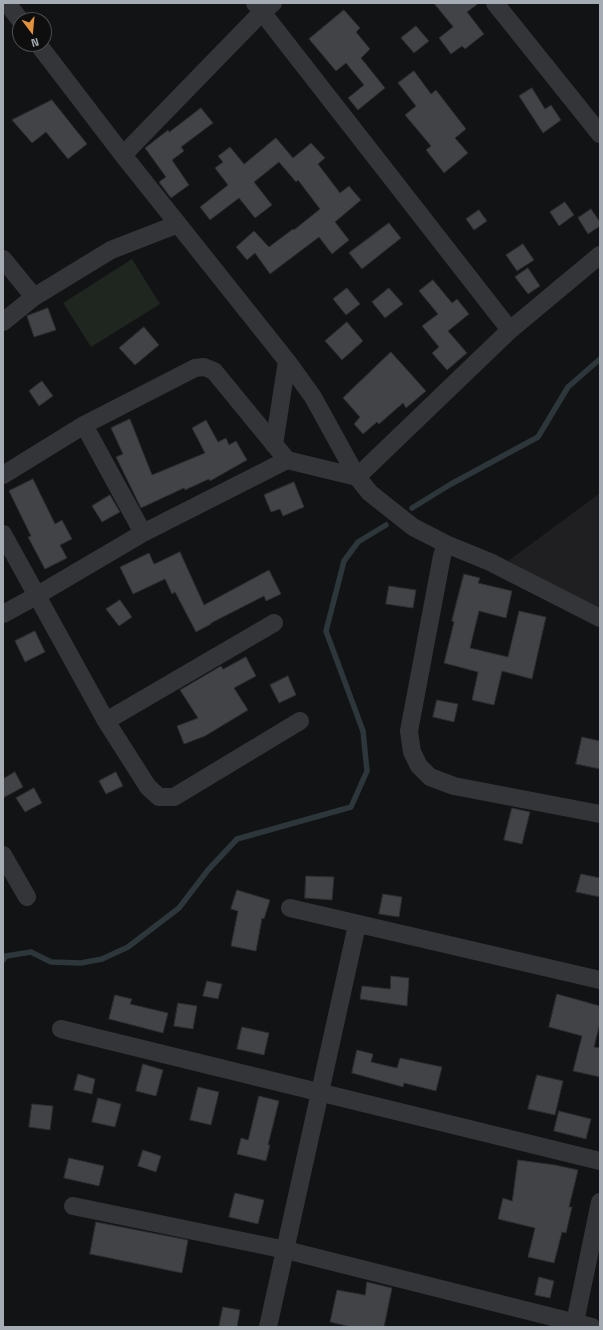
<!DOCTYPE html>
<style>
body{margin:0}
#map{position:relative;width:603px;height:1330px;overflow:hidden;background:#121314;font-family:"Space Grotesk",sans-serif}
canvas{display:block}
.frame{position:absolute;inset:0;border:4px solid #a5acb3;pointer-events:none}
.north{position:absolute;left:12px;top:12px;width:40px;height:40px;box-sizing:border-box;background:#0e0e0f;border:1px solid #4a4d51;border-radius:50%;rotate:164deg;font-size:11px;font-weight:700;line-height:16px;text-align:center;color:#a5acb3}
.north::after{content:'';display:block;margin:auto;width:14px;height:18px;background:#e2913d;clip-path:polygon(50% 0,100% 100%,50% 72%,0 100%)}
</style>
<div id="map">
<canvas width="603" height="1330"></canvas>
<div class="frame"></div>
<div class="north">N</div>
</div>
<script>
const c = document.querySelector('canvas').getContext('2d');
c.lineJoin = 'round';
function paint(path, color) { c.fillStyle = color; c.fill(path, 'evenodd'); }
function stroke(path, color, width, dash) { c.strokeStyle = color; c.lineWidth = width; c.lineCap = dash ? 'butt' : 'round'; c.setLineDash(dash || []); c.stroke(path); }
paint(new Path2D(`
 M600 493V610L508 561Z`), '#1f1f21');
paint(new Path2D(`
 M132 259 160 304 91 347 63 303Z`), '#1f261f');
stroke(new Path2D(`
 M412 508 451 484 538 437 568 387 600 359
 M3 960 6 956 31 952 51 962 81 963 102 959 128 947 179 908 208 870 237 839 351 807 367 771 363 731 326 631 344 561 358 542 386 525`), '#2d373b', 5.5);
const building = new Path2D(`
 M434 3H479L467 12 484 34 465 49 462 46 451 54 439 38 453 27Z
 M344 10 360 28 356 32 370 49 361 58 385 88 358 110 348 98 364 85 346 63 336 71 309 39Z
 M416 26 429 41 414 53 401 38Z
 M414 71 431 94 436 90 466 129 455 138 468 153 444 173 426 150 431 146 405 115 416 106 398 83Z
 M532 88 545 109 551 105 561 120 543 133 519 96Z
 M52 100 87 144 68 159 46 132 32 143 12 120Z
 M201 108 213 123 181 147 184 151 172 160 189 185 171 198 159 182 166 177 145 148 168 130 169 132Z
 M276 138 293 158 311 143 325 158 318 164 340 193 349 186 361 200 335 222 349 240 332 254 319 237 270 274 255 253 247 260 236 247 254 231 269 247 293 229 294 230 320 209 298 180 296 182 279 162 254 182 272 205 255 218 239 198 210 220 200 207 228 185 215 168 223 162 218 156 230 147 244 164Z
 M565 202 574 215 559 226 550 212Z
 M591 209 600 222V226L588 234 578 218Z
 M479 210 487 221 474 230 466 219Z
 M389 223 401 238 362 269 349 253Z
 M523 244 534 260 517 271 506 255Z
 M528 268 540 286 528 294 515 277Z
 M433 280 452 303 457 299 469 314 448 331 467 353 447 370 432 353 439 347 422 326 438 314 419 291Z
 M347 288 360 304 346 315 333 299Z
 M389 288 403 304 385 318 372 302Z
 M48 308 56 330 34 337 27 316Z
 M347 322 363 341 342 360 325 341Z
 M144 327 159 345 135 365 119 348Z
 M391 352 426 391 406 408 403 403 379 424 377 422 363 434 354 424 360 417 343 398Z
 M42 381 53 396 39 406 29 391Z
 M130 419 152 475 205 453 192 428 206 420 218 442 226 438 229 445 236 441 247 460 210 481 209 479 185 490 184 488 141 508 116 457 123 454 111 428Z
 M33 479 55 524 62 520 72 539 60 545 67 558 45 569 28 537 31 536 9 491Z
 M294 482 304 507 283 516 280 509 271 512 264 495Z
 M110 495 120 512 102 522 92 506Z
 M180 552 204 605 269 570 281 594 266 601 264 596 211 623V624L196 632 175 592 172 594 165 579 133 594 120 567 149 553 154 564Z
 M464 574 480 578 478 583 512 591 506 618 479 611 470 648 508 657 519 611 546 617 532 679 502 671 494 705 472 700 478 672 444 663 454 622 452 621Z
 M389 586 416 590 413 608 386 604Z
 M120 600 132 617 119 626 106 609Z
 M35 631 45 652 25 662 15 641Z
 M246 657 256 676 234 688 248 710 205 736 184 744 177 726 198 718 180 690 221 666 223 669Z
 M288 676 296 695 279 703 270 685Z
 M437 700 458 704 454 722 433 717Z
 M582 737 600 741V769L576 764Z
 M15 772 23 787 3 798V779Z
 M116 772 123 786 106 794 99 781Z
 M34 788 42 803 25 812 16 798Z
 M512 808 530 812 522 844 504 840Z
 M581 874 600 878V897L576 892Z
 M306 876 334 877 332 900 305 898Z
 M237 890 270 900 264 919 262 918 256 951 231 946 238 911 231 909Z
 M383 894 402 897 399 917 379 914Z
 M391 976 409 978 407 1006 360 999 362 986 390 989Z
 M207 981 222 984 218 999 203 996Z
 M557 994 600 1006V1023L594 1047 600 1048V1077L573 1071 582 1036 549 1027Z
 M115 995 132 999 130 1004 168 1013 163 1033 109 1019Z
 M178 1003 197 1006 193 1029 174 1026Z
 M242 1027 269 1033 264 1055 237 1049Z
 M357 1050 373 1054 371 1062 397 1068 400 1058 442 1067 436 1091 404 1083 403 1087 352 1073Z
 M143 1064 163 1070 156 1096 136 1091Z
 M78 1074 95 1079 92 1094 74 1090Z
 M537 1075 563 1081 555 1115 528 1109Z
 M198 1087 219 1092 211 1125 190 1120Z
 M259 1096 279 1101 268 1145H270L266 1161 237 1154 241 1138 248 1140Z
 M98 1098 121 1104 115 1127 92 1122Z
 M32 1104 53 1106 50 1130 29 1127Z
 M559 1111 591 1119 586 1139 554 1131Z
 M143 1150 161 1156 156 1172 138 1166Z
 M69 1158 104 1166 99 1186 64 1178Z
 M518 1160 555 1165 578 1170 569 1207H572L566 1233 562 1232 554 1263 528 1257 535 1228 498 1219 503 1198 512 1201Z
 M235 1193 264 1200 258 1224 229 1217Z
 M96 1222 188 1240 182 1273 90 1254Z
 M539 1277 554 1281 550 1298 535 1295Z
 M367 1282 392 1288 384 1327H351L330 1322 337 1290 365 1295Z
 M223 1307 240 1310 237 1327H219Z`);
paint(building, '#424347');
stroke(building, '#2d2d30', 1);
stroke(new Path2D(`
 M7 3 20 20
 M255 3 510 330
 M495 3 600 134
 M38 44 123 155 287 361 313 397 357 477 370 493 413 527 446 544 490 562 600 618
 M123 155 262 12 273 3
 M3 259 34 297 111 250 178 224
 M3 322 34 297
 M84 425 143 533
 M274 445 287 361
 M3 475 84 425 195 368 204 367 214 371 287 460 357 477
 M357 477 510 330 600 255
 M3 534 106 721 274 623
 M446 544 442 556 409 731 412 752 419 766 430 777 454 786 600 814
 M3 614 36 596 143 533 287 460
 M106 721 148 787 159 797H174L300 721
 M3 855 27 897
 M290 908 600 980
 M61 1029 600 1161
 M73 1206 286 1250 592 1327
 M268 1327 357 925
 M574 1327 600 1202`), '#343539', 18);
</script>
